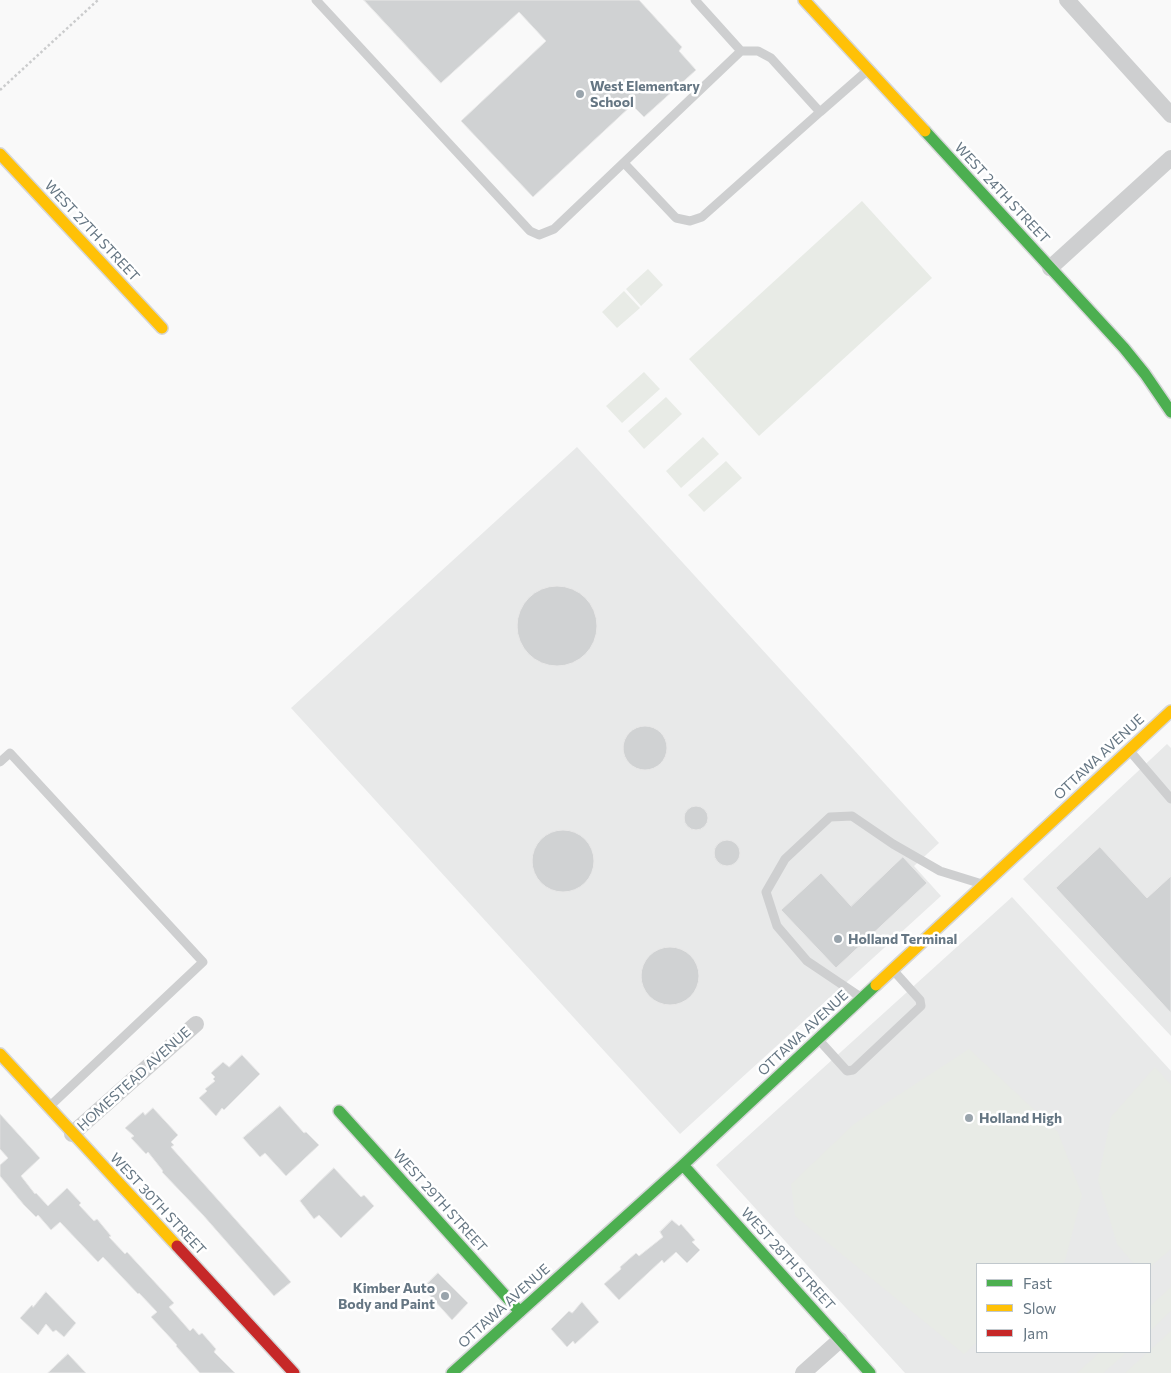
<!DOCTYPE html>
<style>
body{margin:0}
#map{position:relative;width:1171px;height:1373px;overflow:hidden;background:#f9f9f9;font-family:Commissioner,sans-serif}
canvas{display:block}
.legend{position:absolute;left:976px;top:1263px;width:175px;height:90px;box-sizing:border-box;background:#fff;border:1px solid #c1c8cd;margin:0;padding:6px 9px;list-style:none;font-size:15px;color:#657683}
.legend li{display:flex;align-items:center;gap:10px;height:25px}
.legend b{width:25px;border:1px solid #c1c8cd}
</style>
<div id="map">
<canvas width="1171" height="1373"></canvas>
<ul class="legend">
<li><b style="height:6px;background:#4caf50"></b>Fast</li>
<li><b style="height:6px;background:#ffc107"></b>Slow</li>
<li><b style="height:6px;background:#c62828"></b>Jam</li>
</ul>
</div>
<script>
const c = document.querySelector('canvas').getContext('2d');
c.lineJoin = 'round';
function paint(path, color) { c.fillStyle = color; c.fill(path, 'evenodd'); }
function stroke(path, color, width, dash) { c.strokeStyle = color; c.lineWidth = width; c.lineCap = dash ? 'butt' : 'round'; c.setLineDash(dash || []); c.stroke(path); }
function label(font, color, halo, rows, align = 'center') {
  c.font = font + ' Commissioner,sans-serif'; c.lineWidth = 5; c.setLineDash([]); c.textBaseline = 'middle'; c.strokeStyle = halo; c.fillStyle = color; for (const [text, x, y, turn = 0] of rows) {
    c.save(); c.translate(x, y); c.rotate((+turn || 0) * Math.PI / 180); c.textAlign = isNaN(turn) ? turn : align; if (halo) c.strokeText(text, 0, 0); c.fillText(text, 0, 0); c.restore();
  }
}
paint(new Path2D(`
 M577 447 939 843 914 866 941 896 680 1134 291 708Z
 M1167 744 1171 748V1036L1023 879Z
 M1012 897 1171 1071V1373H905L716 1165ZM977 1264H1150V1352H977Z`), '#e8e9e9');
paint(new Path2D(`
 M862 201 932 278 759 436 689 359Z
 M648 269 663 285 641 306 626 289Z
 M624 291 640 308 617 328 602 312Z
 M644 372 660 389 622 423 606 406Z
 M666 397 682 414 644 449 628 431Z
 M703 437 719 454 681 488 666 471Z
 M726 461 742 478 704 512 688 495Z
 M969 1049 1058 1132 1082 1195 1065 1261 1062 1264H977V1342L964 1354 795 1216 791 1184 854 1124Z
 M1155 1067 1171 1085V1249L1150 1267V1264H1134L1117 1244 1098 1180 1111 1117Z
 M1171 1287V1311L1150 1331V1306Z
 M1171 1331V1373H1125Z
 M1100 1352H1127L1103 1373H1077Z`), '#e8ebe6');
const building = new Path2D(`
 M364 0H639L682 47 679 51 696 70 644 117 632 105 533 197 461 121 546 41 519 12 441 83Z
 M517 626a40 40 0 1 1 80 0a40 40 0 1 1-80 0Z
 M623 748a22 22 0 1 1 44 0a22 22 0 1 1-44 0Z
 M684 818a12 12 0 1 1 24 0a12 12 0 1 1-24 0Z
 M532 861a31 31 0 1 1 62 0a31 31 0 1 1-62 0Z
 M714 853a13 13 0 1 1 26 0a13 13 0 1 1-26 0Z
 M1100 847 1147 898 1171 876V1013L1056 888Z
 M903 857 927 883 836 968 781 910 821 873 851 906Z
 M641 976a29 29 0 1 1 58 0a29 29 0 1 1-58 0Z
 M242 1055 260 1074 224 1110 222 1108 216 1116 199 1098 207 1091 205 1089 215 1081 213 1079 215 1077 211 1073 223 1062 229 1067Z
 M280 1106 304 1133 306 1132 319 1145 286 1176 265 1153 260 1157 243 1138Z
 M153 1108 178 1135 171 1142 174 1145 171 1147 291 1282 274 1296 203 1215 162 1172 163 1171 148 1152 146 1154 131 1138 134 1136 125 1128 143 1112 145 1115Z
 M0 1114 40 1158 21 1176 35 1194 36 1193 48 1206 67 1188 81 1203 79 1205 94 1221 97 1219 111 1236 109 1237 125 1254 127 1252 174 1303 169 1307 190 1331 193 1328 199 1335 202 1333 216 1349 214 1352 235 1373H200L176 1346 177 1345 151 1317 157 1312 139 1293 138 1294 103 1257 98 1262 60 1222 51 1230 38 1215 36 1217 24 1205 0 1176V1165L8 1158 0 1149Z
 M334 1168 361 1197 364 1195 374 1206 341 1238 319 1215 314 1219 300 1201Z
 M672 1220 679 1226 681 1224 695 1240 692 1242 700 1250 687 1263 676 1252 664 1263 662 1260 619 1300 604 1284 621 1269 620 1267 636 1253 639 1256 663 1237 660 1232Z
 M438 1273 468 1303 452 1320 423 1288Z
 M46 1292 76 1323 64 1337 56 1330 53 1332 46 1324 38 1335 20 1318 32 1305 33 1307Z
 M582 1302 599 1322 575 1344 573 1341 567 1347 551 1329 569 1311 572 1313Z
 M68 1354 86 1373H48Z`);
paint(building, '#d0d2d3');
stroke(building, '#e8e8e8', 1);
const fast = new Path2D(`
 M925 131 1124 348 1145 374 1171 412
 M339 1111 520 1312
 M683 1165 870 1373
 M452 1373 683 1165 876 985`);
const slow = new Path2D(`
 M804 0 925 131
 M0 154 162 328
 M876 985 1171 711
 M0 1054 177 1246`);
const jam = new Path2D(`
 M177 1246 294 1373`);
stroke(fast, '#d5d6d7', 14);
stroke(slow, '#d5d6d7', 14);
stroke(jam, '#d5d6d7', 14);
stroke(new Path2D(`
 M0 90 98 0`), '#cbcccd', 2.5, [2.5, 2.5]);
stroke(new Path2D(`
 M316 0 530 231 539 235 554 229 741 51 695 0
 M741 51H758L771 58 820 112 868 70
 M624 163 676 218 690 221 702 217 820 112
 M1129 750 1171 799
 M0 762 10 753 203 962 50 1106
 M862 998 807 961 777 926 766 892 785 859 830 817 852 816 893 844 940 871 982 884
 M818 1039 847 1071 853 1070 921 1006 920 1000 893 970`), '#cecfd0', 9);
stroke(new Path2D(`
 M1067 0 1171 115
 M1050 268 1171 158
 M72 1134 196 1024
 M803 1373 840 1340`), '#cecfd0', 16);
stroke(fast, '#4caf50', 11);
stroke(slow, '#ffc107', 11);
stroke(jam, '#c62828', 11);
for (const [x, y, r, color] of [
 [580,94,5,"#99a4ac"],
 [838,939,5,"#99a4ac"],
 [969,1118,5,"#99a4ac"],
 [445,1296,5,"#99a4ac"]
]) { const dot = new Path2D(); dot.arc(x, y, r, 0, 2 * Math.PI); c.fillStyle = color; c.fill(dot); stroke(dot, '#fff', 2); }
label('bold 14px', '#657683', '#fff', [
 ["West Elementary",590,86],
 ["School",590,102],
 ["Holland Terminal",848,939],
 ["Holland High",979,1118],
 ["Kimber Auto",435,1288,"right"],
 ["Body and Paint",435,1304,"right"]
], 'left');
label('14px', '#657683', '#fff', [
 ["WEST 24TH STREET",1002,193,47],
 ["WEST 27TH STREET",92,231,47],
 ["OTTAWA AVENUE",1099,757,-43],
 ["OTTAWA AVENUE",803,1033,-43],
 ["HOMESTEAD AVENUE",134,1079,-42],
 ["WEST 29TH STREET",440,1201,48],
 ["WEST 30TH STREET",158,1204,47],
 ["WEST 28TH STREET",788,1259,48],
 ["OTTAWA AVENUE",504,1306,-42]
]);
</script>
